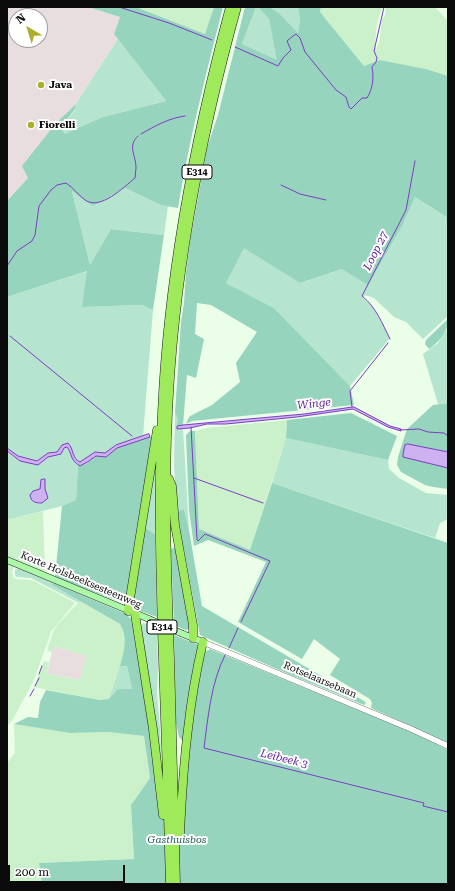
<!DOCTYPE html>
<style>
body{margin:0}
#map{position:relative;width:455px;height:891px;overflow:hidden;background:#ebfee8;font-family:"Roboto Serif",serif}
canvas{display:block}
.frame{position:absolute;inset:0;border:8px solid #0a0a0a;pointer-events:none}
.north{position:absolute;left:8px;top:8px;width:40px;height:40px;box-sizing:border-box;background:#fff;border:1px solid #9d9d9d;border-radius:50%;rotate:322deg;font-size:11px;font-weight:700;line-height:16px;text-align:center;color:#0a0a0a}
.north::after{content:'';display:block;margin:auto;width:14px;height:18px;background:#acaf2d;clip-path:polygon(50% 0,100% 100%,50% 72%,0 100%)}
.scale{position:absolute;left:8px;top:865px;width:117px;height:18px;box-sizing:border-box;border:2px solid #0a0a0a;border-top:0;padding-left:5px;font-size:12px;line-height:14px;white-space:nowrap;color:#0a0a0a;-webkit-text-stroke:3px #fff;paint-order:stroke}
</style>
<div id="map">
<canvas width="455" height="891"></canvas>
<div class="frame"></div>
<div class="north">N</div>
<div class="scale">200 m</div>
</div>
<script>
const c = document.querySelector('canvas').getContext('2d');
c.lineJoin = 'round';
function paint(path, color) { c.fillStyle = color; c.fill(path, 'evenodd'); }
function stroke(path, color, width, dash) { c.strokeStyle = color; c.lineWidth = width; c.lineCap = dash ? 'butt' : 'round'; c.setLineDash(dash || []); c.stroke(path); }
function label(font, color, halo, rows, align = 'center') {
  c.font = font + ' "Roboto Serif",serif'; c.lineWidth = 4; c.setLineDash([]); c.textBaseline = 'middle'; c.strokeStyle = halo; c.fillStyle = color; for (const [text, x, y, turn = 0] of rows) {
    c.save(); c.translate(x, y); c.rotate((+turn || 0) * Math.PI / 180); c.textAlign = isNaN(turn) ? turn : align; if (halo) c.strokeText(text, 0, 0); c.fillText(text, 0, 0); c.restore();
  }
}
paint(new Path2D(`
 M7 7H88L120 17 114 34 118 39 75 105 56 123 28 178 7 201ZM16 16H40V40H16Z
 M53 646 87 656 80 680 47 674Z`), '#e9dedf');
paint(new Path2D(`
 M136 7H214L205 34Z
 M321 7H382L377 24 375 43 376 49 379 43 382 20 385 15 386 7H435L448 21V76L426 69 380 60 364 66 320 12Z
 M287 420 286 438 250 550 199 529 195 431 207 428Z
 M43 511 45 570 44 572 7 557V520Z
 M7 563 14 566 12 572 13 577 16 579 29 580 34 581 74 602V604L51 632 34 680 13 719 7 726Z
 M80 601 120 624 123 630 125 652 109 699 100 700 34 687 44 661 49 662 47 674 80 680 86 656 54 646 52 652 47 651 53 632 58 624Z
 M14 724 70 733 108 732 144 736 150 778 131 805 134 859 39 863 42 884H7V763L15 753Z`), '#cbf1cb');
paint(new Path2D(`
 M256 7H258L269 19 278 61 242 44Z
 M270 7H298L300 20 298 33 280 14Z
 M118 39 166 101 103 117 65 135 60 128 76 109 75 105Z
 M125 188 161 205 168 206 164 235 111 229 90 265 72 190 93 206Z
 M415 197 448 218V316L423 339 406 322 394 317 374 298 365 295 363 298 373 307 390 338 350 386 274 308 226 283 244 247 300 283 342 269 404 222Z
 M88 271 82 307 142 305 153 310 143 436 116 445 105 453 99 452 80 462C73 460 72 451 70 444L61 447 57 452 48 453 37 461C26 461 15 456 7 448V297Z
 M448 328V403L438 404 423 354 438 343Z
 M175 413 178 419 177 429H183L189 530 184 509 177 512 174 466Z
 M286 438 388 460 389 469 399 478 426 493 448 495V519L440 523 435 538 272 483Z
 M65 447 69 448 72 459 78 465 76 500 62 506 7 520V459L8 453 20 461 40 464 48 457 62 452Z
 M153 469H155V534L145 528Z
 M18 568 53 583 52 585 80 601 79 603 31 578 17 577 15 575V570Z
 M143 623 157 628 158 666 157 693 160 728 162 780 141 626Z
 M120 666H127L132 689H125L109 699Z`), '#b5e4cf');
paint(new Path2D(`
 M88 7H136L205 34 214 7H223C206 74 189 140 178 208L161 205 125 188 93 206 72 191 90 265 111 229 164 235 153 310 142 305 82 307 87 271 7 297V201L28 178 22 166 56 123 75 105 76 108 60 128 65 134 103 117 166 101 114 34 120 17Z
 M245 7H256L242 44 277 60 269 19 258 7H270L280 14 298 33 300 20 298 7H321L320 12 364 66 380 60 426 69 448 76V218L415 197 404 222 368 285 342 269 300 283 244 248 226 283 274 308 350 386 354 405 192 421 186 424 188 419 190 416 212 405 240 382 236 363 257 332 211 305 197 303 195 334 204 339 196 378 187 375 183 425 177 426 178 419 175 413 181 322 184 303 186 273 191 236 207 148 218 115Z
 M448 319C448 332 440 341 429 349L425 344 426 340Z
 M448 403V489L433 487 425 485 401 472 397 465 398 457 407 429 433 405Z
 M351 413 397 436 388 460 286 438 287 420Z
 M190 431H195L199 529 250 550 272 483 448 543V743L371 708 372 703 370 699 330 675 340 659 314 639 302 659 238 622 266 562 208 540 194 546 189 510 186 435Z
 M150 437H152L127 599 123 602H120L55 577 62 506 76 500 78 465C85 466 91 460 96 456L106 457 117 448Z
 M184 509 189 530 202 606 364 701 366 703 364 705 284 672 200 635 177 512Z
 M145 528 155 534 157 617 132 608Z
 M177 547 191 625 189 629 186 630 174 625 171 549Z
 M53 583 126 614 131 619 149 728 155 776 184 795 193 716 203 655 205 652 210 649 419 735 448 750V884H42L39 863 134 859 131 805 150 778 144 736 108 732 70 733 14 724 28 717 38 718 40 702 46 690 100 700 109 699 118 689H132L127 666H120C124 652 128 637 120 624L52 585Z
 M174 635 199 645 184 742 179 737 176 722Z`), '#96d4bd');
const water = new Path2D(`
 M354 407 390 426 401 429V431L388 427 353 409 297 417 226 424H207L190 428 177 429V426L183 425 304 414Z
 M149 434 150 437 117 448 106 457 96 456 89 461 80 466C69 459 73 455 67 447L64 448 61 454 48 457 38 465 20 461 7 451V448L18 456 37 461 48 453 57 452 62 445 68 443C74 449 72 459 80 462L95 452 105 453 116 445Z
 M408 444 448 452V468L403 457V454L405 445Z
 M44 479H45V489L48 498 42 503C35 503 31 502 30 495L33 491 40 489 41 480Z`);
paint(water, '#ceb1f1');
stroke(water, '#7c3dc3', 1);
stroke(new Path2D(`
 M119 7 169 23 212 40
 M235 47 278 66 283 58 291 50 287 41 293 36 296 34 300 38 305 52 336 90 346 97 349 107 351 109 362 98H367C373 88 374 78 372 67L376 62 377 58 374 51 384 7
 M141 134C155 126 169 118 185 116
 M281 185 300 194 326 200
 M7 266 17 251 32 241 35 235 39 206 51 190 57 185 66 183C74 188 78 195 85 200 100 211 124 187 135 178 135 175 136 171 136 168 136 155 127 146 138 136
 M10 336 132 436
 M390 339C382 323 376 307 362 296L406 210 415 161
 M352 407 350 391 388 343
 M191 427 197 539 198 541 205 534 270 561 241 622
 M400 430 419 429 428 432 444 433 448 436
 M194 478 263 503
 M229 648 238 628
 M225 655C211 683 208 717 204 748L424 803 423 806 448 812
 M39 674 42 666
 M35 686 39 678
 M30 696 34 689`), '#7c3dc3', 1);
const tertiary = new Path2D(`
 M203 642 411 729 448 746`);
const secondary = new Path2D(`
 M7 560 149 619
 M183 634 203 642`);
const motorway = new Path2D(`
 M169 479 172 486 175 525 193 625V638
 M128 611 157 430
 M135 614 153 729 163 815
 M179 838 180 833C183 769 188 705 203 642
 M170 884C168 800 165 715 162 631 160 558 158 486 162 413 168 275 194 140 230 7
 M176 884C174 809 172 733 170 658 167 576 164 495 168 413 174 275 200 140 237 7`);
stroke(tertiary, '#3d3d3d', 6);
stroke(secondary, '#2c2c2c', 7);
stroke(motorway, '#1b1b1b', 9);
stroke(tertiary, '#fff', 5.5);
stroke(secondary, '#abf9a8', 6);
stroke(motorway, '#9eea5a', 8);
const secondaryBridge = new Path2D(`
 M149 619 183 634`);
stroke(secondaryBridge, '#2c2c2c', 7, []);
stroke(secondaryBridge, '#abf9a8', 6);
for (const [x, y, r, color] of [
 [41,85,4,"#acaf2d"],
 [31,125,4,"#acaf2d"]
]) { const dot = new Path2D(); dot.arc(x, y, r, 0, 2 * Math.PI); c.fillStyle = color; c.fill(dot); stroke(dot, '#fff', 1.5); }
for (const [x, y, w] of [
 [197,172,30],
 [162,627,30]
]) { const box = new Path2D(); box.roundRect(x - w / 2, y - 7, w, 14, 3); c.fillStyle = '#fff'; c.fill(box); stroke(box, '#0a0a0a', 1); }
label('bold 9px', '#0a0a0a', null, [
 ["E314",197,172],
 ["E314",162,627]
]);
label('bold 10px', '#0a0a0a', '#fff', [
 ["Java",49,85],
 ["Fiorelli",39,125]
], 'left');
label('10px', '#0a0a0a', '#fff', [
 ["Korte Holsbeeksesteenweg",81,580,23],
 ["Rotselaarsebaan",320,680,23]
]);
label('italic 10px', '#205c54', '#fff', [
 ["Gasthuisbos",177,840]
]);
label('italic 11px', '#581d92', '#fff', [
 ["Loop 27",376,251,-63],
 ["Winge",314,404,-6],
 ["Leibeek 3",284,759,14]
]);
</script>
